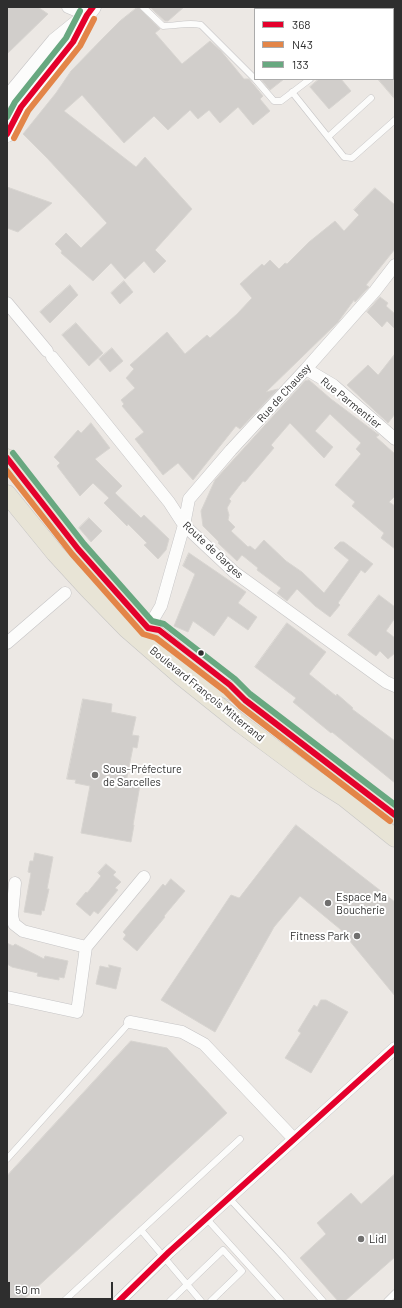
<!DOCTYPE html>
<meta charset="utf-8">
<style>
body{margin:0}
#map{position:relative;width:402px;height:1308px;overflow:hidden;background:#ece8e4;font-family:Barlow,sans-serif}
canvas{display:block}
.frame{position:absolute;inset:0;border:8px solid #2e2e2e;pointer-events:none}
.legend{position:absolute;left:254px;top:8px;width:140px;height:72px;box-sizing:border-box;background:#fff;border:1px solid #ababab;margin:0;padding:5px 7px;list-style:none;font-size:12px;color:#2e2e2e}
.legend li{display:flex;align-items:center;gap:8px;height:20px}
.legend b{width:20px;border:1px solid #ababab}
.scale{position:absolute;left:8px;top:1282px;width:105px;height:18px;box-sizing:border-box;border:2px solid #2e2e2e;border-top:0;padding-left:5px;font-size:12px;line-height:14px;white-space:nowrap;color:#2e2e2e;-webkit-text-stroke:3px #fff;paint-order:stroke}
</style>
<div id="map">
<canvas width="402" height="1308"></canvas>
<div class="frame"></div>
<ul class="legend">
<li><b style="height:5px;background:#e4002b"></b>368</li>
<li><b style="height:5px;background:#e38548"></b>N43</li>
<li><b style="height:5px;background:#68a880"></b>133</li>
</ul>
<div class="scale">50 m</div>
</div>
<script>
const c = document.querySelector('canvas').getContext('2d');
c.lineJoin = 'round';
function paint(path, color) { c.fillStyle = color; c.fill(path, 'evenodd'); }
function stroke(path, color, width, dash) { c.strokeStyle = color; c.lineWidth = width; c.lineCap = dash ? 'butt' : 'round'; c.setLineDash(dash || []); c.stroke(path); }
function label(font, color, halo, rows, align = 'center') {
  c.font = font + ' Barlow,sans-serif'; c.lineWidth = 4; c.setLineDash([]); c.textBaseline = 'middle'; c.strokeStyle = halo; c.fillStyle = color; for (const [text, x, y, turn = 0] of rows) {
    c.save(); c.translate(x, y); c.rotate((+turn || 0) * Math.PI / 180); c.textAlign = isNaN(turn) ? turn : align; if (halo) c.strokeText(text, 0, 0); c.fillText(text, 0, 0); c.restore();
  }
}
const building = new Path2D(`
 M7 7H38L48 14 7 54Z
 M138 7 160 29 155 33 182 64 210 41 221 51 244 79H249L263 96 260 99 270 111 253 125 238 107 220 123 209 110 198 119 190 110 168 130 154 116 124 143 82 95 64 111 136 167 145 157 192 209 155 250 166 261 154 273 144 261 125 279 111 263 93 281 61 253 62 251 55 244 66 233 81 248 107 223 47 158 23 134 56 93 71 71 104 37 120 21Z
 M150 7H184L168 21H165Z
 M261 79H284L270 90Z
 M319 79H341L351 91 329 109 310 87Z
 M378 79H395V99Z
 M7 187 52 203 18 232 7 228Z
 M375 188 395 205V249L366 285 369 287 355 302 354 300 338 322 266 392 278 389 240 429 236 426 193 480 178 463 163 475 135 439 144 432 122 406 124 404 121 400 135 388 126 378 134 369 130 365 167 332 185 354 207 335 210 338 237 314 252 298 240 284 262 264 264 266 270 260 279 269 285 263 287 264 309 242 335 221 344 231 359 215 354 210Z
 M124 281 133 292 120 304 111 293Z
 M70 285 78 295 50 323 40 312Z
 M380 297 388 303 386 306 395 314V329L387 321 382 327 367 312Z
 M76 323 103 353 89 366 62 335Z
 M112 348 123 361 110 372 99 359Z
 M395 354V414L388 423 347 385 368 365 378 375Z
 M309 380 331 399 379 435 376 437 395 454V496L389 502 395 506V549L381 538 384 533 352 506 355 502 335 485 361 454 356 449 361 443 330 414 315 431 333 447 324 458 290 423 271 445 274 448 245 482 243 481 229 499 231 501 227 508 229 515 228 520 235 527 231 531 248 547 250 546 255 550 264 540 286 561 302 572 324 593 349 560 334 548 340 542H344L373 564 365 573 361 570 338 603 340 605 330 617 315 606 297 589 287 601 277 593 281 588 257 570 258 568 242 555 237 561 218 543 219 542 203 526 201 511 215 480 305 381Z
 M91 423 110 448 95 459 122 486 115 493 141 518 144 515 169 539 166 550 158 559 144 545 147 543 128 524 127 526 104 503 109 498 93 483 80 496 57 466 60 463 54 457 78 430 81 433Z
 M89 518 102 531 91 542 79 528Z
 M189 553 246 592 238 603 257 617 248 630 228 616 214 636 193 621 188 632 174 626 195 574 183 566Z
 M379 595 395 607V618L386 631 395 638V653L388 659 380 651 376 656 348 635Z
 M287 623 326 652 309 674 336 696 337 694 353 708 352 709 395 741V783L332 732 331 733 293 702 296 698 255 667Z
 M83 699 112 704 111 712 136 717 132 735 139 736 137 748 133 747 126 782 140 785 133 825H134L131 842 81 833 90 786 75 783 76 780 67 779Z
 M296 825 395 902V996L340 929 300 896 274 927 215 1032 161 1000 231 895 239 898Z
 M35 853 53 857 47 889H49L44 911 42 910 41 915 24 912 31 873 28 872 30 861H33Z
 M106 864 116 872 113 875 121 882 115 888 118 890 98 914 94 911 90 916 76 904 86 892 87 893 101 876 98 873Z
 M171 879 185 891 164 916 165 917 137 951 123 939 126 935 123 932 163 884 165 886Z
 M7 943 13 946 15 944 44 959 45 956 68 961 64 978 59 977V980L37 976 38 973 12 967 7 964Z
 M109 965 121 968 116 989 96 984 100 966 109 968Z
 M321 1000H326L348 1012 311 1073 285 1058 301 1033 298 1031 309 1013 314 1005 317 1007Z
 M131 1041 167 1048 227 1113 22 1301H7V1176Z
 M395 1174V1257L345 1301H338L300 1258 326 1234 317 1223 351 1193 361 1204Z`);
paint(building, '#d1cecb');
stroke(building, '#d7d4d0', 1);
const lane = new Path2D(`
 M143 7 163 26C177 26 187 22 201 25L255 79
 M255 79 274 101H281L310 79
 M292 92 344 157 352 158 395 120
 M328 137 371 98
 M7 1159 130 1022
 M229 1198 283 1256 323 1301
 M206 1218 281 1301
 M141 1230 201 1301
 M64 1301 240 1139
 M170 1301 223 1250 242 1271 211 1301
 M387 1301 395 1293`);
const street = new Path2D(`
 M68 7 87 15
 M7 303 47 351
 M52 357 169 502 184 525 234 572 386 682 395 686
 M306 369 333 385 395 439
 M148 628 161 606 184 525 189 499 231 450 306 369 375 291 395 265
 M7 643 65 593
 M15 883 12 916 14 924 23 931 86 947
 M7 997 77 1012 86 947 144 877
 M130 1022 182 1032 204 1044 294 1139
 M119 1301 169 1252 395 1048`);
const secondary = new Path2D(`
 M7 99 55 41 81 20
 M7 134 21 107 73 42 87 15 93 7`);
const primary = new Path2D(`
 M7 458 78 549 148 628 220 686 240 695 395 815
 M7 494 55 553 88 589 127 629 181 676 241 724 315 779 345 798 395 838`);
stroke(lane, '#c5c4c5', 7);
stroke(street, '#c5c4c5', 13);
stroke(secondary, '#c5c4c5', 17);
stroke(primary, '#c6c5c4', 19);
stroke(lane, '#fcfcfb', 6);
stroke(street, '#fcfcfb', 12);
stroke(secondary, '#fcfcfb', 16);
stroke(primary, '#e8e4d6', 18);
stroke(new Path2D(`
 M7 134 21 107 73 42 87 15 93 7
 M7 458 78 549 148 628 159 630 230 685 245 700 395 815
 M119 1301 169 1252 395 1048`), '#e4002b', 6);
stroke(new Path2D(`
 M14 138 28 111 80 46 94 19
 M7 471 72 554 143 634 156 638 225 691 240 706 390 821`), '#e38548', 6);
stroke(new Path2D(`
 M7 117 15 102 66 38 80 11
 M13 453 84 544 152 621 164 624 235 679 250 694 395 805`), '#68a880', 6);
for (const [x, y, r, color] of [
 [201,653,3.5,"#2e2e2e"],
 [95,775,4,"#706f6e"],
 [328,903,4,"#706f6e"],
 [357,936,4,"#706f6e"],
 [361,1239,4,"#706f6e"]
]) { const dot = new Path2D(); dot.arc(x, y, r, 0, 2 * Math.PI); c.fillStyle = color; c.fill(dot); stroke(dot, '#fff', 1.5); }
label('11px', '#2e2e2e', '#fff', [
 ["Rue de Chaussy",284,393,-48],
 ["Rue Parmentier",351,403,39],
 ["Route de Garges",213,550,43],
 ["Boulevard François Mitterrand",207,694,39]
]);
label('11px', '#2e2e2e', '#fff', [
 ["Sous-Préfecture",103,769],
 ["de Sarcelles",103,782],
 ["Espace Ma",336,897],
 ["Boucherie",336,910],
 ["Fitness Park",349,936,"right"],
 ["Lidl",369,1239]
], 'left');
</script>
